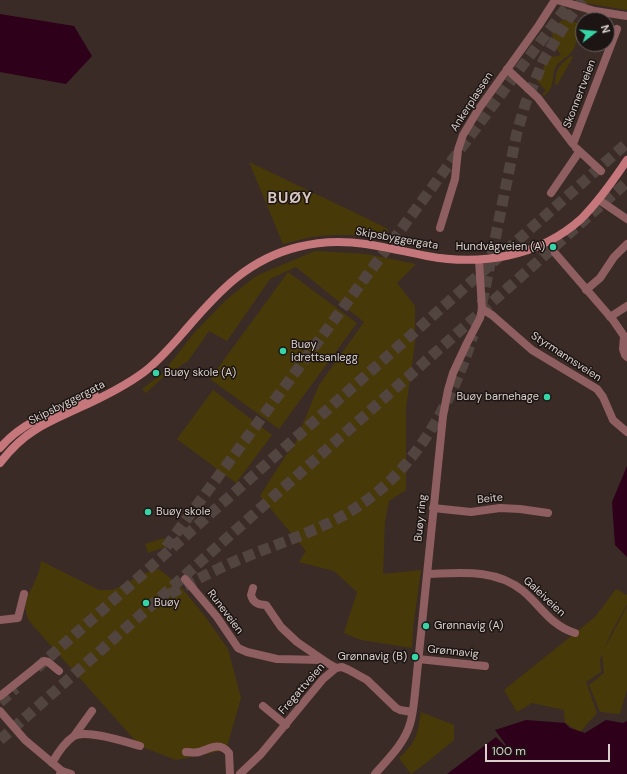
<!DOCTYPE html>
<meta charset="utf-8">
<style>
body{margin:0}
#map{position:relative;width:627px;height:774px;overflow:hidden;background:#3a2b26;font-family:"DM Sans",sans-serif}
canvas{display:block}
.north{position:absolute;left:575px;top:12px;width:40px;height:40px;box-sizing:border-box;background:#1c1513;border:1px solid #68605d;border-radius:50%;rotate:74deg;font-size:11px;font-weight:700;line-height:16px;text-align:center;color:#dad0cc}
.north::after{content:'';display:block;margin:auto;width:14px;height:18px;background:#36d4a7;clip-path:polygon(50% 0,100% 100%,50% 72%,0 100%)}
.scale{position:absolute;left:485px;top:744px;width:125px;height:18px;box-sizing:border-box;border:2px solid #dad0cc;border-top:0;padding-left:5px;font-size:12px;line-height:14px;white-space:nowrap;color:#dad0cc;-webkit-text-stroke:3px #1c1513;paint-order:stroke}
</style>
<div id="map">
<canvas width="627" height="774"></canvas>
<div class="north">N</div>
<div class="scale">100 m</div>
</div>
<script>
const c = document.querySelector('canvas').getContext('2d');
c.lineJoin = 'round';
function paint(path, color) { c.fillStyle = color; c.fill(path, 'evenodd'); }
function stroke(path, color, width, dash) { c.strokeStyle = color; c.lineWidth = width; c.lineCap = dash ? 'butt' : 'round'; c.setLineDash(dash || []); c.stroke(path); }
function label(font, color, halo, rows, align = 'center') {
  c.font = font + ' "DM Sans",sans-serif'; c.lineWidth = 3; c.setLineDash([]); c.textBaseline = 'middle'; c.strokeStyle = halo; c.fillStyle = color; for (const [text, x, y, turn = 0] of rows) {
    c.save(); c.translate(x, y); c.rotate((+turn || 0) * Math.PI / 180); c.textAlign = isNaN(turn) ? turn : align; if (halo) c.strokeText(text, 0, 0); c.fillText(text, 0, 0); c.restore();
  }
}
paint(new Path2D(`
 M576 0H627V10L591 4Z
 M563 20 580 23C579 34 577 47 569 55 565 59 560 60 557 65 549 76 558 84 544 96L542 94 546 91 535 78V75L536 73C545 71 544 67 544 60 549 55 556 58 561 55 559 51 557 50 555 46 549 36 554 25 563 20Z
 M571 56 573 57 557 85 555 84C556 68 559 66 571 56Z
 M249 162 370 220 388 229 385 239C361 235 338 233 313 237 303 238 293 242 283 244Z
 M315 251 366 254 416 264 397 283 415 306V343L406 408V490L389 501 385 521 383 574 421 570 413 628 412 648 361 640 344 633 357 592 334 571 299 562 306 551 260 496 286 455 293 448 319 385 364 322 296 267 270 279 227 341 209 331 188 361 161 379 146 393 142 389 162 374 194 333 226 300 256 276Z
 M288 272 357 323 279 429 210 379Z
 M213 390 272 435 236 483 177 439Z
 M164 538 167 546 148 553 145 544Z
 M41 561 99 590H113L143 574 159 569 181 587 204 615 228 649 241 698 226 750 176 760 140 746 29 621C21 602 29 596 36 579 39 574 40 567 41 561Z
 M616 589 627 595V604L610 635 605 648 627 606V689L620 714 600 712 589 685 604 673 602 654 600 659 601 672 586 682 597 713 580 732 565 723 564 710 532 703 517 712 504 690 595 617Z
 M421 712 454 725V740L426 763 411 774 399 758C417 741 417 736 421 712Z`), '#483a08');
paint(new Path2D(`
 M0 14 74 26 92 56 66 84 0 72Z
 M627 466V557L615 545 612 502Z
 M526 720 565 723 570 728 585 733 606 720 623 723 627 721V774H447L496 737 505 746 506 745 495 730Z`), '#2e001a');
stroke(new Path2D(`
 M482 303 517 132 526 102 544 59 569 18 583 0
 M166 547 513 78 572 0
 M170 594C194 581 218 568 243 558 277 544 312 533 344 515 412 477 451 407 473 335
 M37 668 627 143
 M0 702 16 688
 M0 740 627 182`), '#52443f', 11, [11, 5.5]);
stroke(new Path2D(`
 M557 0 595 11 627 16
 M507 69 538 98 573 144 617 29
 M576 148 601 171
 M551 193 579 152
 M599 200 627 219
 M440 228 455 179 458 150 463 135 478 110 539 25 555 0
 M555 253 613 320 624 336 623 349 625 355 627 357
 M586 290 600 278 614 257 627 244
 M482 309 492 315 532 350 597 389 603 397 613 420 627 432
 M610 317 627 306
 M433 508 471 512 500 508 520 509 548 513
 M427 574C459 573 496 568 523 591 541 606 551 626 575 633
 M185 579 217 617 238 648 247 652 277 659 322 660
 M253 588 251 595C253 603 258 605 266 605L281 627 297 642 329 664 336 668 342 667 349 670 367 680 396 708 400 710 412 712
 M0 620 18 618 24 594
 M418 659 485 666
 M0 696 44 661 48 662 59 671
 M263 706 286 725
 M0 711 25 740 62 771 60 774
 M74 736 92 711
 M186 752C190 752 195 753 199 752 210 749 219 741 229 753L230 774
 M52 763C57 754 65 742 74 736 87 729 126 742 140 746
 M62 771 71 774
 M240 774 261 754 323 679 336 668
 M375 774C388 759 404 744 410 724 413 714 414 703 415 693L443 416 448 390 453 373 467 343 480 318 482 309 479 260`), '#8f5e60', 8);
stroke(new Path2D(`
 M0 448C24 419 62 409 95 395
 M0 463C10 450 22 438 35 430 49 421 64 415 79 408 101 398 124 387 144 372 161 359 174 343 188 327 220 290 249 259 298 247 345 235 380 247 427 256 480 266 539 257 581 219 599 201 613 181 627 160`), '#c5777b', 8);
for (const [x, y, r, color] of [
 [553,247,4,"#36d4a7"],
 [283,351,4,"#36d4a7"],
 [156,373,4,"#36d4a7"],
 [547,397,4,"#36d4a7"],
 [148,512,4,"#36d4a7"],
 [146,603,4,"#36d4a7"],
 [426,626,4,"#36d4a7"],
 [415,657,4,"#36d4a7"]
]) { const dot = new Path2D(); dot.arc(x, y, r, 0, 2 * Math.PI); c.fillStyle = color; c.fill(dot); stroke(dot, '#1c1513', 1.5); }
label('11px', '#dad0cc', '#1c1513', [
 ["Skonnertveien",580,94,-69],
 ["Ankerplassen",472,102,-57],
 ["Skipsbyggergata",397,239,10],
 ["Styrmannsveien",566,357,33],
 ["Skipsbyggergata",67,403,-27],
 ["Beite",490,499,-6],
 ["Buøy ring",421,518,-84],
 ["Galeiveien",544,597,43],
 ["Runeveien",225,612,53],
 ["Grønnavig",453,652,6],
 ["Fregattveien",302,689,-49]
]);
label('11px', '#dad0cc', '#1c1513', [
 ["Hundvågveien (A)",545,247,"right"],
 ["Buøy",291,345],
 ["idrettsanlegg",291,358],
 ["Buøy skole (A)",164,373],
 ["Buøy barnehage",539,397,"right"],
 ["Buøy skole",156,512],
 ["Buøy",154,603],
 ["Grønnavig (A)",434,626],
 ["Grønnavig (B)",407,657,"right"]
], 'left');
c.letterSpacing = '1px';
label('bold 15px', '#d8c5be', '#1c1513', [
 ["BUØY",290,199]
]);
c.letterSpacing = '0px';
</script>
